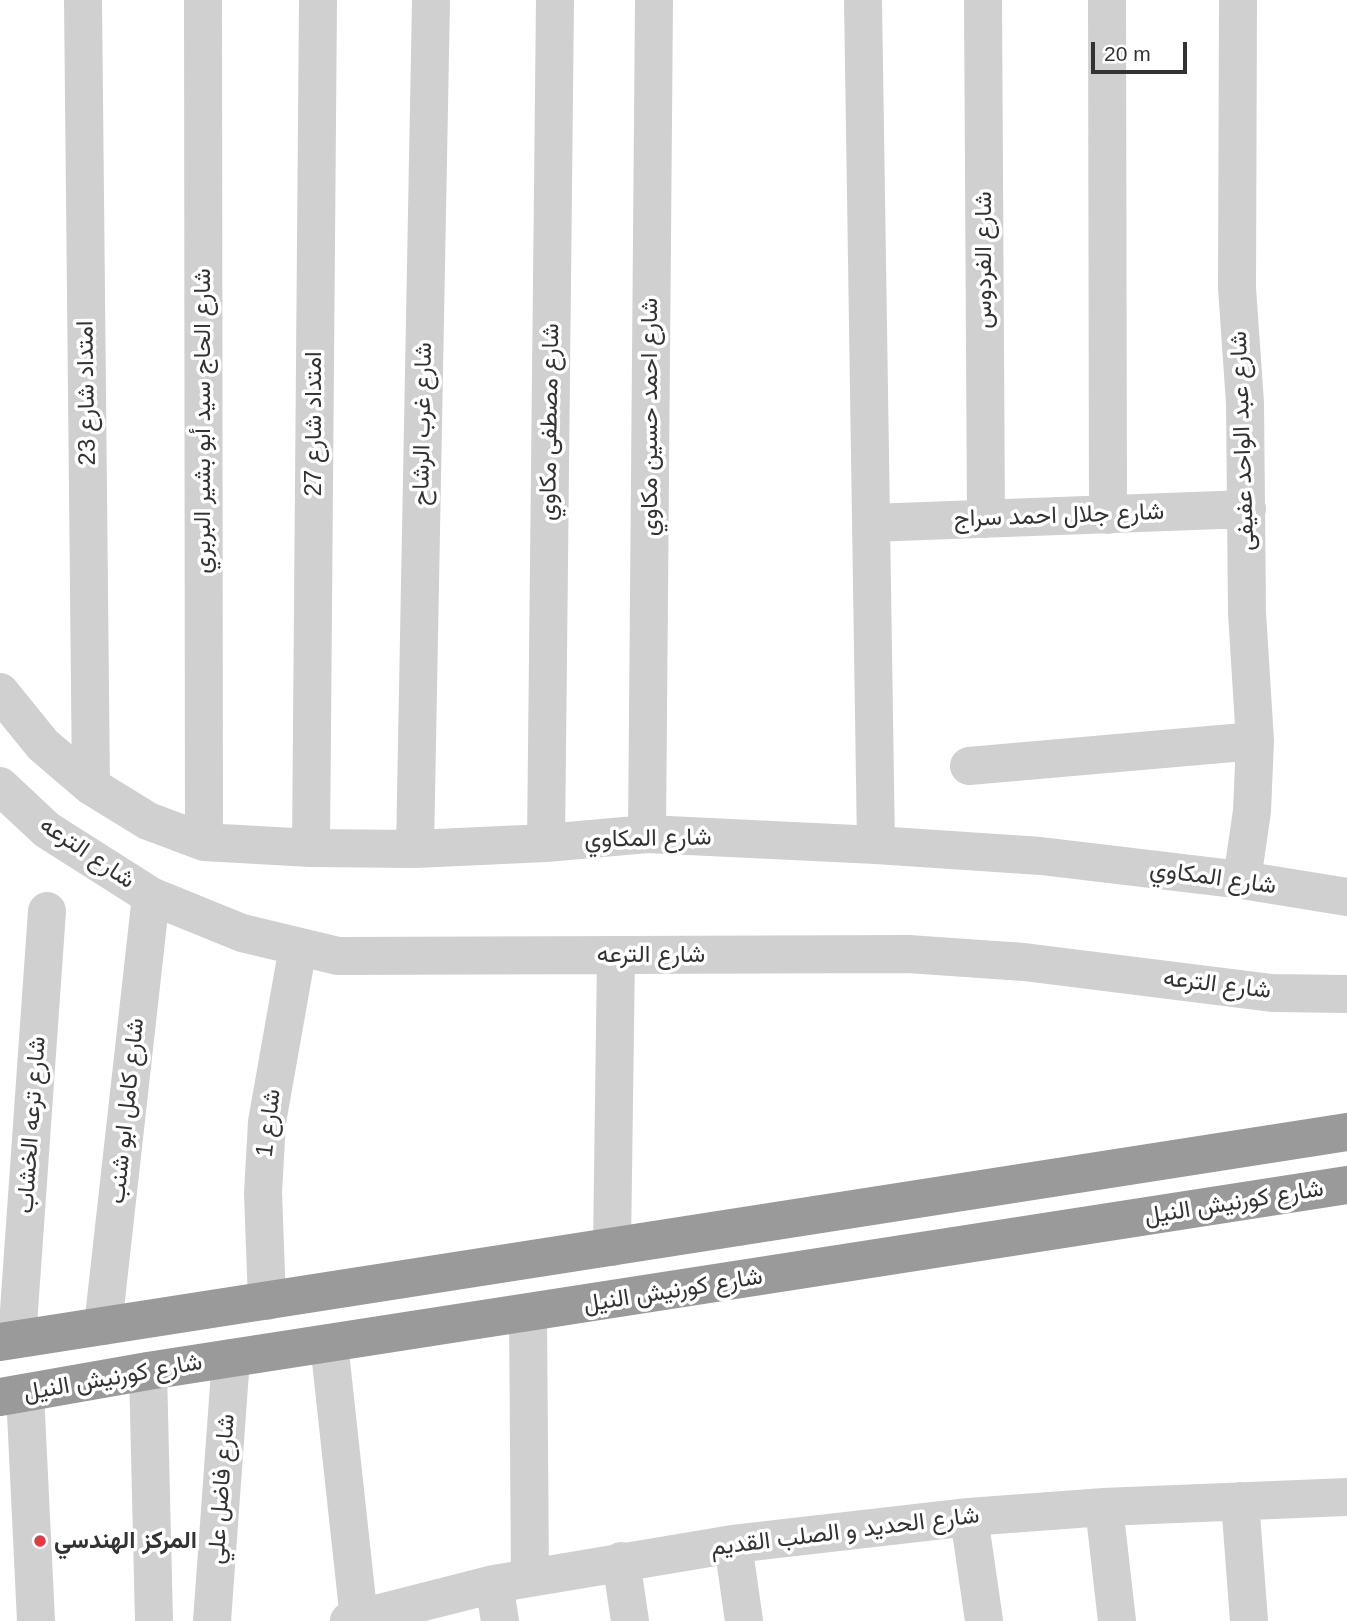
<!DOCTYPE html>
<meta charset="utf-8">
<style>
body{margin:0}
#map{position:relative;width:1347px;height:1621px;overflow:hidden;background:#fff;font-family:Helvetica,sans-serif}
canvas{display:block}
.scale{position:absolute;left:1091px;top:42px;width:96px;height:32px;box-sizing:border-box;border:4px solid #333;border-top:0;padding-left:9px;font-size:21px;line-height:24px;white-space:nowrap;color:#333;-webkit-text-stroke:5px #fff;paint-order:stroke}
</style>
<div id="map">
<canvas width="1347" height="1621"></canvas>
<div class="scale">20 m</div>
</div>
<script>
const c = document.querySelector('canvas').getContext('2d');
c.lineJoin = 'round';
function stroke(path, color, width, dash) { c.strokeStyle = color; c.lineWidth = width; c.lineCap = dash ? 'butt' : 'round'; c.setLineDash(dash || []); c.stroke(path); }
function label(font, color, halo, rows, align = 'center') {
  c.font = font + ' Helvetica,Vazirmatn,sans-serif'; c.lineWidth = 7; c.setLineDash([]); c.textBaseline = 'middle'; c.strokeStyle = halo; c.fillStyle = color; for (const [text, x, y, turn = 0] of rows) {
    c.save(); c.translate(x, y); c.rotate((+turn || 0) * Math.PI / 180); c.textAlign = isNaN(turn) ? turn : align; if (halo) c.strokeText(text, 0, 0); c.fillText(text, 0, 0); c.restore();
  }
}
stroke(new Path2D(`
 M83 0 91 786
 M203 0 204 842
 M863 0 876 845
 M983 0 986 519
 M1107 0 1108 515
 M1238 0 1237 288 1245 403 1247 613 1255 741 1252 811 1242 880
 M871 523 1247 509
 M0 692 43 745 91 786 148 821 204 842 311 848 415 849 546 843 647 834 876 845 1041 856 1242 880 1347 897
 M969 766 1255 741
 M0 786 47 830 151 896 242 933 338 956 908 954 1024 962 1272 993 1347 994
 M647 834 654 0
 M546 843 555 0
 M311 848 318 0
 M415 849 431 0
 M612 1247 616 955
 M267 1301 263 1193 267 1122 298 947
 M528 1313 530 1578
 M103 1326 151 896
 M17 1339 47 911
 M329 1343 359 1619
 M148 1371 154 1621
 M25 1393 36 1621
 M1240 1501 1249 1621
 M1104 1507 1117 1621
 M969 1517 984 1621
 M733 1544 744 1621
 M621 1561 630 1621
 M494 1584 500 1621
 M212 1621 231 1358
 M349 1621 494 1584 733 1544 969 1517 1104 1507 1347 1497`), '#d0d0d0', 38);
stroke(new Path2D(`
 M0 1342 1347 1132
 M0 1397 148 1371 1347 1185`), '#9a9a9a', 38);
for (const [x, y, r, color] of [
 [40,1541,7,"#e63946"]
]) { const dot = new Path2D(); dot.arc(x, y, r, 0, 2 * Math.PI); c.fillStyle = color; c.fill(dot); stroke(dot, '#fff', 2.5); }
label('24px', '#333', '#fff', [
 ["شارع الفردوس",984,260,-90],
 ["امتداد شارع 23",87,393,-91],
 ["شارع احمد حسين مكاوي",650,417,-90],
 ["شارع الحاج سيد أبو بشير البربري",203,421,-90],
 ["شارع مصطفى مكاوي",550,422,-89],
 ["امتداد شارع 27",314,424,-90],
 ["شارع غرب الرشاح",423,424,-89],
 ["شارع عبد الواحد عفيفى",1243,441,-92],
 ["شارع جلال احمد سراج",1059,516,-2],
 ["شارع المكاوي",648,839,-1],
 ["شارع الترعه",87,853,34],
 ["شارع المكاوي",1213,878,8],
 ["شارع الترعه",651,955],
 ["شارع الترعه",1217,985,7],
 ["شارع كامل ابو شنب",127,1111,-84],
 ["شارع 1",269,1123,-83],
 ["شارع ترعه الخشاب",32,1125,-86],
 ["شارع كورنيش النيل",1234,1203,-9],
 ["شارع كورنيش النيل",673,1291,-9],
 ["شارع كورنيش النيل",113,1378,-10],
 ["شارع فاضل علي",222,1489,-86],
 ["شارع الحديد و الصلب القديم",845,1532,-7]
]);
label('bold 24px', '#333', '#fff', [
 ["المركز الهندسي",54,1541]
], 'left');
</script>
